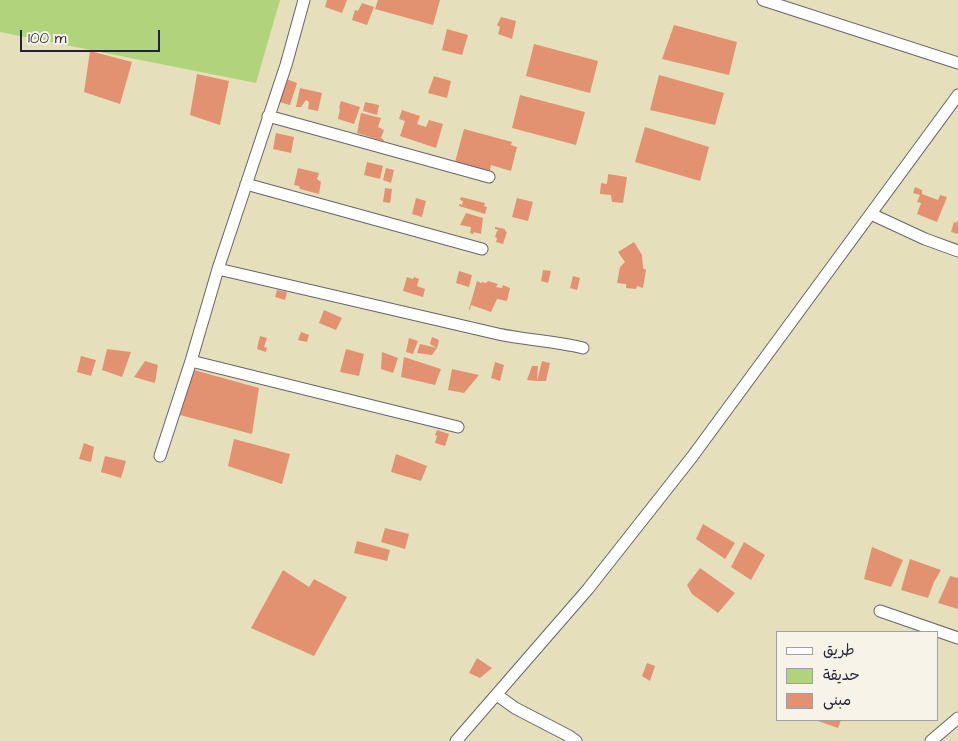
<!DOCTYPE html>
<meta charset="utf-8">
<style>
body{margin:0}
#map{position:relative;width:958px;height:741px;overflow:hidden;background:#e5e0bb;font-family:"Architects Daughter","Playpen Sans Arabic",sans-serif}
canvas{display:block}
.legend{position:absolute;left:776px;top:631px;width:162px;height:90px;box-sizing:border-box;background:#f7f3e8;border:1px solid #a29fa3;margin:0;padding:6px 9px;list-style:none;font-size:15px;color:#22223b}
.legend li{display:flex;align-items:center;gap:10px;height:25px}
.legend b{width:25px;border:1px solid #a29fa3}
.scale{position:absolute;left:20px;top:30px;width:140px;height:22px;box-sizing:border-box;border:2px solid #22223b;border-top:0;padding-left:6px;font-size:15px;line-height:18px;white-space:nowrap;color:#22223b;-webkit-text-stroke:4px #f7f3e8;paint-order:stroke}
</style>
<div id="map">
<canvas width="958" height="741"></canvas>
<ul class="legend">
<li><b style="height:6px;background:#fff"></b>طريق</li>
<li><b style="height:14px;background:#b1d37c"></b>حديقة</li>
<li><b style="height:14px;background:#e29270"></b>مبنى</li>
</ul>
<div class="scale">100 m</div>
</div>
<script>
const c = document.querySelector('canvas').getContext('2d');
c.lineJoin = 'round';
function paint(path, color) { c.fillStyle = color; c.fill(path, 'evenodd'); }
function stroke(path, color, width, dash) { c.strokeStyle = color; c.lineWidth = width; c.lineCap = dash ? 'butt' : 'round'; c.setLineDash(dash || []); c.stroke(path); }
paint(new Path2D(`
 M0 0H280L256 83 0 32Z`), '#b1d37c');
paint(new Path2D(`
 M327 0H347L342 13 325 7Z
 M378 0H440L433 25 375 9Z
 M362 3 374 7 367 25 352 20 355 10 358 11Z
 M501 17 516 21 512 39 498 34 500 27 497 25Z
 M674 25 737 42 729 75 662 59Z
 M447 29 468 35 462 55 442 50Z
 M534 44 598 61 590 93 526 76Z
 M90 51 132 62 120 104 84 92Z
 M197 74 229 81 220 125 190 115Z
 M659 75 724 93 715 125 650 110Z
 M434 76 451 81 447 98 428 93Z
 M284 78 297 83 290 105 276 101Z
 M300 88 322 93 318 111 308 109 309 102 306 100 301 107H296Z
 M520 95 585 112 576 145 512 128Z
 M341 101 360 107 354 124 338 119 340 109 339 108Z
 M365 102 379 105 377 115 363 111Z
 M402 110 420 116 417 124 426 127 429 120 443 124 436 148 400 136 405 121 399 119Z
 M361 113 381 118 378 127 384 130 381 138 384 140 383 141 357 133Z
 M645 127 709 147 700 181 635 162Z
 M464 129 512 142 511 145 517 147 511 171 491 165 490 171 455 162Z
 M276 133 294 137 291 153 273 149Z
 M367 162 383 166 380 179 364 175Z
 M298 168 319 173 317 179 321 182 319 194 300 189 299 186 294 185Z
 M386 168 394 170 391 183 383 180Z
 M608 174 627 177 623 203 612 202 611 195 600 194 601 183 607 184Z
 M915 187 922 190V194L938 200 940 195 947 197 937 222 917 214 921 203 917 202 920 195 913 193Z
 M385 188 392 189 390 203 383 202Z
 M461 197 485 203 484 206 487 207 485 214 459 206V204L462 205 463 201 460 200Z
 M416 198 426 201 422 217 412 214Z
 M517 198 533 202 528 221 512 217Z
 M466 213 483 218 481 234 474 232 473 234 470 233 471 227 460 225Z
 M958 220V234L951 232 954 222 956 223Z
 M495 227 505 229V231L507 232 503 244 496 242 497 238 495 237 497 231 499 230 495 229Z
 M634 242 642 255 643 268 646 270 643 288 637 286 636 289 626 288V284L617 283 620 267 625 262 618 252Z
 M543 270 551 271 548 283 541 281Z
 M459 271 472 275 469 287 456 283Z
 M573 276 580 278 577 290 570 288Z
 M407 277 413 279 414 277 419 279 417 286 425 289 423 297 403 291Z
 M477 281 481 283 482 282 486 283 488 281 498 284 496 287 502 288 503 285 510 288 507 301 497 299 491 312 471 305 470 310 469 309Z
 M277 290 287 292 285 300 275 297Z
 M324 310 342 318 336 330 319 323Z
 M301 332 309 335 307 342 298 340Z
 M260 336 267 338 264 347 267 348 266 352 257 349Z
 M432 337 439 340 437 348 432 355 417 353 420 344 437 348 430 344Z
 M409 338 418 341 413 354 406 352Z
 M107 349 131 352 122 377 102 370Z
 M346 349 364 354 359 376 340 372Z
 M382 352 398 358 393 373 381 369Z
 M81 356 96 360 91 376 77 372Z
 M404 357 441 369 435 385 401 377Z
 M145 361 158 365 155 383 134 377Z
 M542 361 550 363 546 381H537Z
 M495 362 504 365 500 381 491 378Z
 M532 366H538L537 381 527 380Z
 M452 369 479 375 464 393 448 390Z
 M194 370 259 388 252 434 180 415Z
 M437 430 449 434 445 446 435 443 437 436 435 435Z
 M234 439 290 454 282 484 228 466Z
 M84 443 94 447 91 462 79 459Z
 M396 454 427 466 421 481 391 472Z
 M105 456 126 461 121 478 101 472Z
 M703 524 735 543 725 559 696 539Z
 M385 528 409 534 405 549 381 542Z
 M357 541 390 550 387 561 354 553Z
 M744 542 765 555 751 580 731 567Z
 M872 547 903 560 891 587 864 579Z
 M910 559 941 570 934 582 928 598 901 590Z
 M700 568 735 593 718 613 692 594 687 585Z
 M283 570 309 587 314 579 347 597 314 656 251 628Z
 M950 576 958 578V609L938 603Z
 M477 658 492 668 480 678 469 673Z
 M647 663 655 666 650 681 642 676Z
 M815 720H841L838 728Z`), '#e29270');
const minor = new Path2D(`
 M763 0 958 63
 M268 116 489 177
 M246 184 482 249
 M871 214 925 239 958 251
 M218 269 498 334C526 340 555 341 583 348
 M191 361 458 427
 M160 456 191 361 218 269 286 65 304 0
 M880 611 958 638
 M497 695 515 708 569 736 576 741
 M456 741 588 589 692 457 958 95
 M931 741 958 718`);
stroke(minor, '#666468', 13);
stroke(minor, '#fff', 11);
</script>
